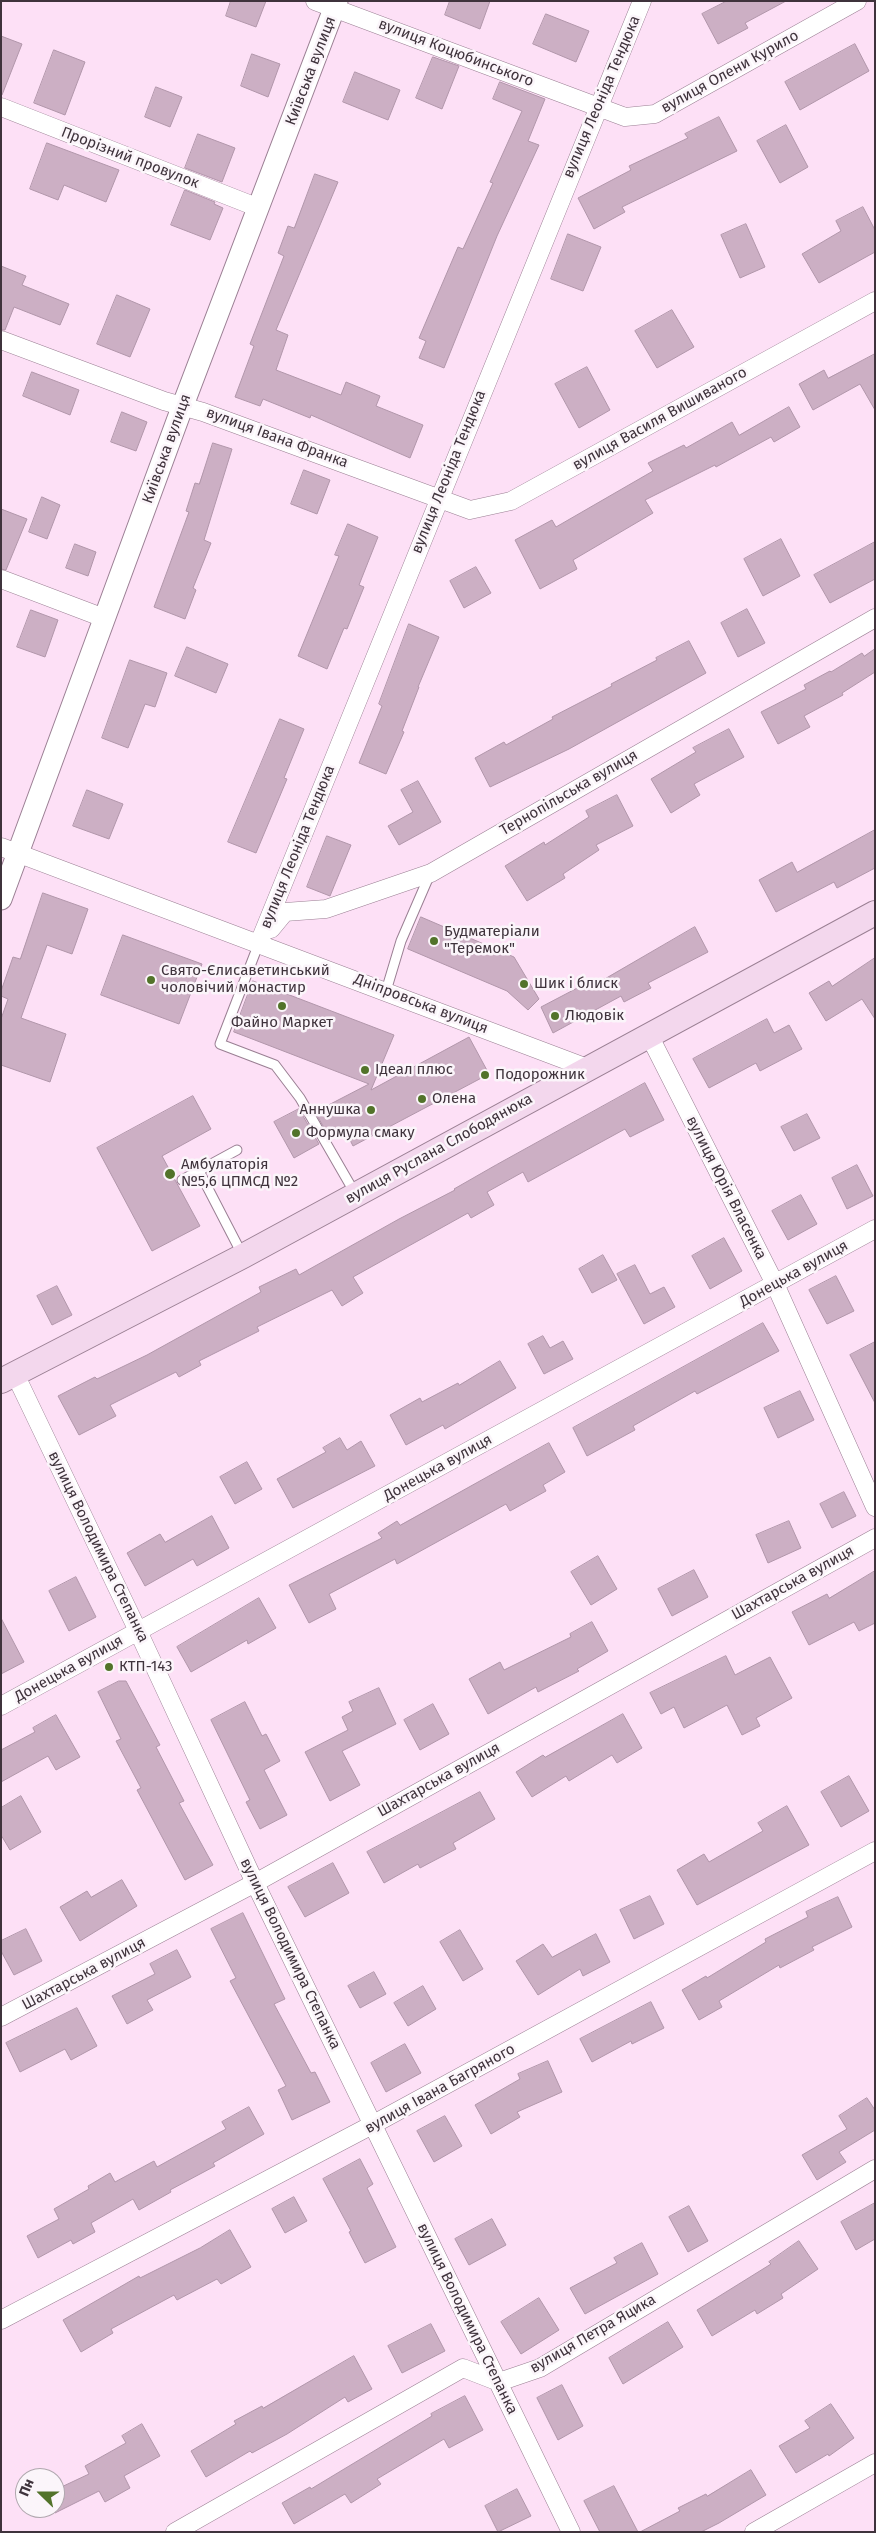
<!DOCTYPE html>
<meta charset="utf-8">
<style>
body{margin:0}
#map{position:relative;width:876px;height:2533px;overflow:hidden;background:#fde0f6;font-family:"Fira Sans",sans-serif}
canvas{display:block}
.frame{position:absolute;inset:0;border:2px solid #3f333c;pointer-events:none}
.north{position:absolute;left:15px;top:2468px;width:50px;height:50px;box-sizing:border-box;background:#fbf5fa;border:1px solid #b0a7ae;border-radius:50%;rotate:292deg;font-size:14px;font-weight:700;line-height:20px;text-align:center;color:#3f333c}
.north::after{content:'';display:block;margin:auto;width:18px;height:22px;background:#52732a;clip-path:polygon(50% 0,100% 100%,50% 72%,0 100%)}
</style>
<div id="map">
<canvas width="876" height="2533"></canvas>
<div class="frame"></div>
<div class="north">Пн</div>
</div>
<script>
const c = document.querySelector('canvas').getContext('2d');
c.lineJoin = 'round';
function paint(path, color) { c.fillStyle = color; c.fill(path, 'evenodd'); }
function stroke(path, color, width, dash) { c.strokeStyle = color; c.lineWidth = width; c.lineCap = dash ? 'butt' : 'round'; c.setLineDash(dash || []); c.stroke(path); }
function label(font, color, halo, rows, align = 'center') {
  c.font = font + ' "Fira Sans",sans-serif'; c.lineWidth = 5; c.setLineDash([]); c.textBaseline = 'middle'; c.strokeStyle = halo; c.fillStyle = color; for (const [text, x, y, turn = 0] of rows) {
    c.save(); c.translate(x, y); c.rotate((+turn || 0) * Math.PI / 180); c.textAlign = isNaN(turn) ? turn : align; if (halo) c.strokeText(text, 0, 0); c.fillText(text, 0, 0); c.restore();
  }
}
const building = new Path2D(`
 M231 1H266L256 27 226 16Z
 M450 1H490L480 29 445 15Z
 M727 1H786L745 23 748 28 718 44 702 14Z
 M546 14 589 31 576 62 533 44Z
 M1 36 22 44 2 95H1Z
 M855 44 869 71 800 110 785 82Z
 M54 50 85 62 65 115 34 103Z
 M252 54 280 64 268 97 241 86Z
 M433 57 459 66 442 109 416 98Z
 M355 72 400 90 388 120 343 102Z
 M500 82 545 99 528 141 539 145 497 236 444 368 419 358 426 341 419 338 458 247 463 249 493 183 490 182 522 111 493 99Z
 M156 87 182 97 170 127 145 117Z
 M719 117 737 151 622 207 625 212 594 229 578 198 631 170 629 166 688 138 685 134Z
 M786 125 808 167 780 183 757 141Z
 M198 134 235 148 222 182 185 168Z
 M47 143 119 170 106 202 64 185 58 200 30 189Z
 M315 174 338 182 276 330 288 335 276 370 341 395 346 382 380 396 376 406 423 425 410 458 311 415 310 418 263 399 260 406 235 397 254 346 250 344 284 256 278 253 288 226 294 228Z
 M185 190 215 202 214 204 223 208 210 240 171 225Z
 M863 207 875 230V252L819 283 802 254 841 231 836 221Z
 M746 224 765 267 740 278 721 235Z
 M568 234 601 247 583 291 551 279Z
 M1 266 26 276 22 285 69 304 60 325 14 307 5 330H1Z
 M117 295 150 309 130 357 97 344Z
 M672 310 694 347 657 368 635 331Z
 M875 354V410L860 384 813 410 799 384 824 370 828 378Z
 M587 367 610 410 579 428 555 384Z
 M32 372 79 390 70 415 23 396Z
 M789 407 800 427 774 442 771 437 716 467 715 465 645 500 653 513 573 560 577 569 540 589 515 540 552 520 556 527 653 471 648 463 684 445 686 448 732 422 739 435Z
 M122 412 147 422 136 451 111 442Z
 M213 443 232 449 204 540 211 543 193 588 196 590 185 619 154 607 189 512 186 511 195 483 199 484Z
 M304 470 330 480 317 514 291 504Z
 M42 497 60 505 47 539 29 532Z
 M1 509 27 519 6 570 1 569Z
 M348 524 378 537 359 585 364 587 347 629 344 628 327 669 298 656 339 556 335 555Z
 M781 539 800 576 763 596 744 559Z
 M875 542V579L830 603 814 575Z
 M75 544 96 552 88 576 66 568Z
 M476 567 491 593 464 608 450 581Z
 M747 609 765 643 738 657 721 623Z
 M31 610 58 620 45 657 17 647Z
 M409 624 439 637 418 687H419L402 731 404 732 386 774 359 763 382 706 379 704Z
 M689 641 706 673 569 749 490 787 475 758 504 742 506 745 553 719 552 717 612 686 611 684 657 660 656 658Z
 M187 647 228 664 216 693 175 676Z
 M875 649V672L842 693 843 695 804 716 810 727 778 744 761 712 806 689 804 685 830 671 831 672 862 653 864 656Z
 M130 660 167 673 155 707 145 704 128 748 102 738Z
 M280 719 304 729 284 778 287 779 256 853 228 842Z
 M729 729 744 757 694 784 700 795 671 813 651 779 696 752 693 748Z
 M418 781 441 822 399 845 388 826 413 812 401 790Z
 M87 790 123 804 109 839 73 826Z
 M617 795 633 826 596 845 599 850 563 874 565 878 527 901 505 866 544 842 545 845 589 817 586 811Z
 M875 830V868L837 888 834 882 776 912 759 880 792 862 797 872Z
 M327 836 351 845 330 896 307 887Z
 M43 893 88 909 72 954 47 945 21 1018 66 1034 50 1082 1 1065V1019L8 999 1 996V991L13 957 20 959Z
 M421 917 514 957 539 999 528 1010 507 991 408 949Z
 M695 927 708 952 648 983 651 988 624 1002 621 996 553 1033 541 1007 583 985 585 990Z
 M123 935 202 964 179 1024 101 995Z
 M875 958V1019L862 999 826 1021 809 993 829 981 832 986Z
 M253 981 394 1035 371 1090 469 1037 489 1074 353 1146 345 1130 330 1138 315 1112 369 1084 234 1032Z
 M767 1019 774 1033 789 1025 802 1049 760 1071 756 1063 709 1088 693 1059Z
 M645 1083 664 1120 630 1137 625 1129 528 1182 523 1172 487 1192 494 1205 471 1218 468 1213 353 1277 363 1293 342 1306 332 1290 257 1327 259 1331 199 1361 201 1365 179 1377 176 1372 110 1405 116 1416 79 1435 58 1396 95 1377 97 1379 147 1355 261 1292 259 1287 296 1269 299 1275 399 1219 455 1190 454 1189 496 1165Z
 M193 1096 211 1129 162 1156 200 1226 152 1251 97 1148Z
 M299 1109 319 1144 294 1158 274 1122Z
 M807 1114 820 1138 794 1151 781 1127Z
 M857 1165 873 1196 847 1209 832 1178Z
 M801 1195 817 1224 788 1240 772 1211Z
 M724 1238 742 1271 710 1289 692 1256Z
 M603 1255 617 1280 592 1293 579 1269Z
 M635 1265 650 1294 664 1287 675 1307 644 1324 617 1274Z
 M836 1276 854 1311 827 1324 809 1290Z
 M57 1286 72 1315 52 1325 37 1296Z
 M763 1323 779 1351 697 1394 695 1391 633 1426 635 1430 587 1456 573 1428Z
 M543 1336 550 1348 563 1341 573 1359 544 1374 528 1344Z
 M875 1342V1403L850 1355Z
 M500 1361 516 1388 445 1429 443 1425 406 1445 390 1415 420 1398 422 1402 458 1383 459 1385Z
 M800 1391 814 1420 778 1438 764 1408Z
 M340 1438 347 1450 361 1441 375 1466 293 1508 277 1479 326 1452 323 1448Z
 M549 1443 565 1472 543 1485 546 1491 510 1511 506 1504 397 1564 395 1559 329 1594 336 1609 309 1623 289 1585 382 1538 378 1533 397 1521 400 1525Z
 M247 1462 262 1489 235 1504 220 1477Z
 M844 1492 856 1516 832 1528 820 1504Z
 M212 1516 229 1548 197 1566 193 1559 145 1586 127 1553 160 1534 165 1542Z
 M789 1521 801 1548 768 1563 756 1535Z
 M598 1556 617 1589 591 1605 571 1572Z
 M694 1570 708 1597 672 1616 658 1589Z
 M875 1571V1623L859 1631 854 1622 809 1645 792 1612 827 1594 829 1598Z
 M76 1577 96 1617 69 1631 49 1591Z
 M259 1598 276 1628 248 1644 247 1640 191 1672 177 1647Z
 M1 1618 24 1662 1 1674Z
 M592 1622 608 1651 577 1669 579 1671 538 1692 536 1687 488 1714 469 1679 500 1662 504 1670 571 1637 570 1634Z
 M726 1656 735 1675 770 1657 792 1698 756 1718 760 1726 742 1735 727 1705 684 1728 674 1707 661 1714 650 1693Z
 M119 1681H126L160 1745 156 1747 184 1801 179 1803 213 1865 185 1880 137 1790 141 1788 116 1741 121 1739 98 1692Z
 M379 1688 396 1724 342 1751 360 1785 330 1801 305 1752 348 1730 342 1717 353 1711 349 1702Z
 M245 1702 262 1736 266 1734 280 1761 264 1770 287 1815 260 1829 246 1802 250 1800 211 1720Z
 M433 1704 449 1734 420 1750 404 1720Z
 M623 1714 642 1748 617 1763 612 1755 569 1781 566 1776 532 1797 516 1772 543 1755 545 1757Z
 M56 1715 80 1757 56 1770 48 1756 1 1782V1750L35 1732 33 1728Z
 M849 1776 869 1811 841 1827 821 1792Z
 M480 1792 495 1819 453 1843 456 1849 420 1868 418 1864 384 1883 367 1852Z
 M21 1796 41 1832 10 1850 1 1835V1808Z
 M787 1806 809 1845 697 1905 677 1870 704 1854 709 1862 763 1831 758 1823Z
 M333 1863 349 1893 305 1917 288 1887Z
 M122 1880 137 1906 80 1941 60 1907 87 1891 91 1897Z
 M650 1896 664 1924 634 1939 620 1910Z
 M838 1897 852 1927 812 1947 814 1950 780 1968 779 1965 719 2001 722 2007 699 2020 682 1990 706 1976 707 1978 766 1942 765 1939 808 1917 806 1912Z
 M243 1913 285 1999 274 2004 311 2073 315 2072 330 2102 292 2120 278 2090 286 2086 230 1981 236 1978 211 1929Z
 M26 1929 42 1961 14 1975 1 1951V1941Z
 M460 1930 483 1969 463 1981 440 1942Z
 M596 1934 610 1962 583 1976 580 1969 538 1995 516 1961 543 1944 552 1957Z
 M177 1950 191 1977 147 2000 153 2010 127 2024 112 1996 155 1974 150 1964Z
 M374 1972 386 1994 360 2008 348 1986Z
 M423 1986 436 2009 408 2026 394 2003Z
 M651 2002 664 2028 632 2044 631 2041 592 2062 580 2039Z
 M77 2008 97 2046 71 2060 65 2049 20 2072 6 2043Z
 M405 2044 421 2073 386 2092 371 2063Z
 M548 2061 562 2092 517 2112 520 2117 491 2134 475 2105 520 2079 518 2074Z
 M867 2098 875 2110V2130L839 2152 846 2162 817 2180 802 2155 847 2129 839 2116Z
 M249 2107 264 2134 213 2163 215 2166 170 2190 171 2192 139 2210 133 2199 91 2223 95 2232 73 2244 71 2240 38 2258 27 2236 59 2219 54 2209 89 2189 88 2186 110 2173 115 2182 154 2161 157 2167 226 2129 222 2122Z
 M445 2116 462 2146 434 2162 417 2131Z
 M360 2159 373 2184 367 2188 396 2247 365 2263 349 2232 351 2231 323 2179Z
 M294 2197 307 2221 285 2233 272 2209Z
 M875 2203V2239L856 2250 841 2222Z
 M689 2206 708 2241 688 2252 669 2217Z
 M492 2219 506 2245 469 2265 455 2239Z
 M230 2230 251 2267 221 2284 217 2279 177 2300 174 2295 111 2329 113 2333 81 2352 63 2320 139 2276 140 2278 200 2248Z
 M799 2241 818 2269 781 2294 783 2298 757 2314 755 2310 712 2336 697 2310 771 2264 769 2262Z
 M642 2243 658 2274 585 2314 570 2288 617 2263 614 2258Z
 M539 2298 559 2330 521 2354 501 2322Z
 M668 2322 683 2347 623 2384 609 2358Z
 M431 2324 445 2351 402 2373 388 2346Z
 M354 2356 372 2389 348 2402 345 2397 287 2434 252 2453 250 2451 206 2477 191 2451 236 2424 234 2421 262 2406 263 2408Z
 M562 2385 583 2426 558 2440 537 2398Z
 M465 2396 483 2430 449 2448 444 2439 377 2479 381 2484 351 2503 345 2494 294 2524 282 2503 310 2487 311 2489 432 2416 431 2414Z
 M831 2404 854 2438 829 2456 828 2454 796 2473 779 2446 810 2428 805 2421Z
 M142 2424 160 2456 124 2476 130 2488 105 2502 99 2491 55 2513V2490L89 2474 85 2466 126 2443 122 2436Z
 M751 2470 766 2495 719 2523 701 2532H640L680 2511 678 2508 706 2494 707 2496Z
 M614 2486 638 2532H600L584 2501Z
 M517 2489 531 2516 498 2532 485 2506Z`);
paint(building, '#ccafc4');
stroke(building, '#b196aa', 1);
const service = new Path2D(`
 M259 943 220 1044 275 1065 300 1098 356 1195
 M386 991 401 941 430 874
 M199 1171 243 1256
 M182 1180 237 1150`);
const minor = new Path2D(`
 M315 1 625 117 655 114 857 1
 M1 107 259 208
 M1 340 164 401 203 412 470 510 511 501 875 301
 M1 579 104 618
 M1 847 587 1068
 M271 929 285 912 326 909 431 873 875 618
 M259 943 642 1
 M649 1035 775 1284 875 1507
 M15 1374 138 1631 255 1883 571 2532
 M1 1706 875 1229
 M1 2017 255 1883 875 1538
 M1 2320 372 2125 875 1851
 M175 2532 463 2368 499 2382 540 2368 875 2169
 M754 2532 875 2463`);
const tertiary = new Path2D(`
 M1 899 183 405 337 1`);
const secondary = new Path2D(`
 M1 1381 243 1256 875 913`);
stroke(service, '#9a7f93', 11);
stroke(minor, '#9a7f93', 19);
stroke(tertiary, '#9a7f93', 23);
stroke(secondary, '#9a7f93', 26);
stroke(service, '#fff', 9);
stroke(minor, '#fff', 18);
stroke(tertiary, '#fff', 21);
stroke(secondary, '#f3d7ed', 24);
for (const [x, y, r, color] of [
 [434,941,5,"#52732a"],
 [151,980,5,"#52732a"],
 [524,984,5,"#52732a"],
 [282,1006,5,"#52732a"],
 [555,1016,5,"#52732a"],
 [365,1070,5,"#52732a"],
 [485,1075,5,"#52732a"],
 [422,1099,5,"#52732a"],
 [371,1110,5,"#52732a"],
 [296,1133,5,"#52732a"],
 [170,1174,6,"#52732a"],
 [109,1667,5,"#52732a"]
]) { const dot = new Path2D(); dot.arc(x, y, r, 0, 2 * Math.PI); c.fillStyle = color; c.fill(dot); stroke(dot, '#fbf5fa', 2); }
label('15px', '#3f333c', '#fbf5fa', [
 ["вулиця Коцюбинського",456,53,21],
 ["Київська вулиця",311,71,-69],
 ["вулиця Олени Курило",730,72,-29],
 ["вулиця Леоніда Тендюка",602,97,-67],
 ["Прорізний провулок",130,158,21],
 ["вулиця Василя Вишиваного",660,419,-29],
 ["вулиця Івана Франка",277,438,20],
 ["Київська вулиця",167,449,-70],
 ["вулиця Леоніда Тендюка",449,472,-68],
 ["Тернопільська вулиця",569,793,-30],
 ["вулиця Леоніда Тендюка",298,847,-68],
 ["Дніпровська вулиця",421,1004,21],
 ["вулиця Руслана Слободянюка",439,1149,-29],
 ["вулиця Юрія Власенка",726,1188,63],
 ["Донецька вулиця",794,1274,-29],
 ["Донецька вулиця",438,1468,-29],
 ["вулиця Володимира Степанка",98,1547,64],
 ["Шахтарська вулиця",793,1583,-29],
 ["Донецька вулиця",69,1669,-29],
 ["Шахтарська вулиця",439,1780,-29],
 ["вулиця Володимира Степанка",290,1954,64],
 ["Шахтарська вулиця",84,1974,-28],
 ["вулиця Івана Багряного",440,2089,-29],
 ["вулиця Володимира Степанка",467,2319,64],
 ["вулиця Петра Яцика",593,2334,-30]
]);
label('15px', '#3f333c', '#fbf5fa', [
 ["Будматеріали",444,932],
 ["\"Теремок\"",444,949],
 ["Свято-Єлисаветинський",161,971],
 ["чоловічий монастир",161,988],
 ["Шик і блиск",534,984],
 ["Людовік",565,1016],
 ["Файно Маркет",282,1023,"center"],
 ["Ідеал плюс",375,1070],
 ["Подорожник",495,1075],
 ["Олена",432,1099],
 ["Аннушка",361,1110,"right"],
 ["Формула смаку",306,1133],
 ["Амбулаторія",181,1165],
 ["№5,6 ЦПМСД №2",181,1182],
 ["КТП-143",119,1667]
], 'left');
</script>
